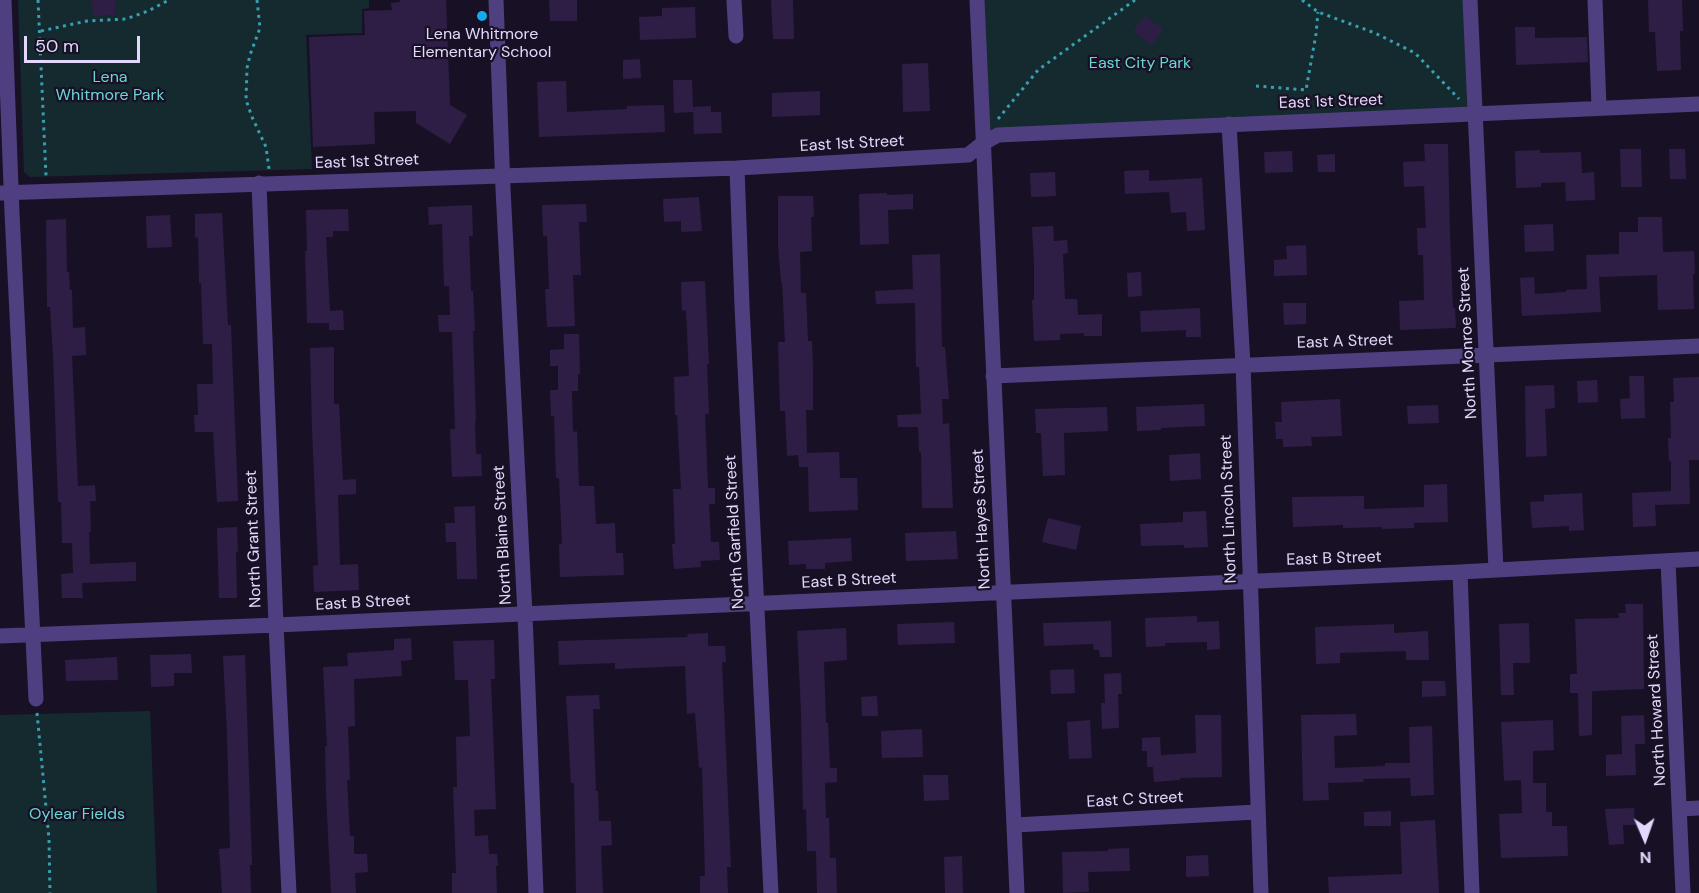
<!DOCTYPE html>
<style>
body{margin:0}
#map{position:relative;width:1699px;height:893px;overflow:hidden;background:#181125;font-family:"DM Sans",sans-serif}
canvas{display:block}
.north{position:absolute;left:1615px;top:809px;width:60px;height:60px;-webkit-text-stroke:4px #181125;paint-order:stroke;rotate:178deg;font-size:16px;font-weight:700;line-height:24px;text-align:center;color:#e3d8fc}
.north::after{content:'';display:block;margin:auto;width:21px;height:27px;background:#e3d8fc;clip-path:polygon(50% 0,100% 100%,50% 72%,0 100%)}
.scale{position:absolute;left:24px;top:36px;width:116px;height:27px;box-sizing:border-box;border:3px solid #e3d8fc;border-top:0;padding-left:8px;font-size:18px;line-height:21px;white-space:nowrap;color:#e3d8fc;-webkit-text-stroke:4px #181125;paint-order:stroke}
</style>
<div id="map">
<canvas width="1699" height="893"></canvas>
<div class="north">N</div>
<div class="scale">50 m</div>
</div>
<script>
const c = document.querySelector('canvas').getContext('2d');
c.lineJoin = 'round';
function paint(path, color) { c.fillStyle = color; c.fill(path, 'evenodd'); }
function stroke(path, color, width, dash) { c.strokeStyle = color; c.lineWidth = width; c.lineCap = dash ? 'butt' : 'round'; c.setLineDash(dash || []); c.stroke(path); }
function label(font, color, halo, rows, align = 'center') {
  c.font = font + ' "DM Sans",sans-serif'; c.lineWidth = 4.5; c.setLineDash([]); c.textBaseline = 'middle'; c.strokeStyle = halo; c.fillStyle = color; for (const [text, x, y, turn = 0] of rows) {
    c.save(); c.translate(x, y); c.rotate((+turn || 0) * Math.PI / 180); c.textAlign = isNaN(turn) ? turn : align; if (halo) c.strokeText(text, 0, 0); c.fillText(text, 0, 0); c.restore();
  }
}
paint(new Path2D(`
 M18 0H369V8L362 9V33L306 35 312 169 30 177 24 172Z
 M977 0H1470L1476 115 1229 124 982 144Z
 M150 711 157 893H0V715Z`), '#142a2f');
paint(new Path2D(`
 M92 0H115V15L93 16Z
 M400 0H446L450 105 467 115 450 144 416 123V111L374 112 375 144 313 147 309 37 365 35 364 11 392 10 391 3 400 2Z
 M549 0H577V21H550Z
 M771 0H793L794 39H773Z
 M1648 0H1682L1683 31H1680L1681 70 1657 71 1655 32H1649Z
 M695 7 696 38 640 40 639 17 662 16V8Z
 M1145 16 1163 29 1152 45 1133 31Z
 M1515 27H1535V38L1587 37 1588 62 1516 65Z
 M640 59 641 78 623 79V60Z
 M928 63 930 111 903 112 902 64Z
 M673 80H692L693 107 711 106V112H721L722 133 694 134 693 112 674 113Z
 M566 81 567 112 627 109V106L664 105 665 132 539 137 537 82Z
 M820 91V115L772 117V93Z
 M1424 144H1448L1450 235 1453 308H1455L1456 328 1400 330 1399 301 1424 300 1423 255H1418L1417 228H1426L1424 186 1404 187 1403 162 1425 161Z
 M1620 149H1641L1642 187H1621Z
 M1669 149H1685L1686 179H1670Z
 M1540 150V153L1581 152 1582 173 1594 172 1595 200 1566 201 1565 182 1541 183V187L1516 188 1515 151Z
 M1292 151 1293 172 1265 173 1264 152Z
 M1335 154V172H1318L1317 155Z
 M1149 170V181L1202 178 1205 230 1187 231 1186 212 1171 213 1169 192 1125 194 1124 171Z
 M1055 172 1056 196 1031 197 1030 173Z
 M887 193V195L913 194V209L888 210 889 244 860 245 859 194Z
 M778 196H813L814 217H811L812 251 800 252 801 293H806L808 341H812L813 368V410H806L807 453 839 452 840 478H857L858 510 809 512 808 467H799L798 455 787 456 785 411H780L779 376 778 342H785L782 282H781L778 246Z
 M699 197 702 231 681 232V221L664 222 663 199Z
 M586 204 587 222H579L581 275H573L575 326 547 327 545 289H549L547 236H543L542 205Z
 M472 205 473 236H469L471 291H473L475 331H473L476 421H475L476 454H481L482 476 452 477 450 429H455L452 332H439L438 315H450L449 286H444L442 224 429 225 428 207Z
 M348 209 349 231H333V237H326L330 311 343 310 344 330H329V323H307L305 251H307L306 210Z
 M222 213 228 325H231L238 501 217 502 213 432H195L194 415H198L197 384H213L212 344H203L201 283H199L198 237 195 238V214Z
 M170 215 172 247 147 248 146 216Z
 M1638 217H1662L1663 252 1694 251 1695 274H1693L1694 309 1658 310 1657 275 1599 277 1601 312 1522 316 1520 278 1534 277 1535 294 1566 292V290L1587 289 1586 255 1619 254V232H1638Z
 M66 219 67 272H69L70 290H72L73 328 85 327 86 355 72 356 78 486 95 485 96 501H90L91 532H89L90 564 136 562V581L82 583 83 598H62L61 574 73 573 72 543H62L61 502H58L53 356 50 307H47L46 220Z
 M1553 224 1554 251 1525 252 1524 225Z
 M1053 226 1054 241 1067 240 1068 253 1063 254 1065 299H1077L1078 315 1102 314V336H1084V333L1060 334V340L1034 341 1032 300H1034V262L1032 227Z
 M1306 245 1307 275 1274 276V260L1287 259 1286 246Z
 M940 254 942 347H945L949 399H942L943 424 949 423 953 508H922L921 452H919L918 427H898L897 415 921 414 919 367H916L915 303 876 304 875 291 913 289 912 255Z
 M1141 272 1142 296 1128 297 1127 273Z
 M705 281 709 364H707L709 414H705L708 488H715V504H709L711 542H719L720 560 700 561 701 567 674 569 672 544H675L673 489H681L677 415H675L674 377 689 376 686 310 682 311 681 282Z
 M1283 303H1306V324L1284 325Z
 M1200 308 1201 337H1186V330L1141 332 1140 311Z
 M564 334H579L580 374H578V391H572L573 432 577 431 579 486H594L596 524 615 523 616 553H623L624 575 560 577 559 544H562L559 478H556L554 416H551L550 390H558V366H550V350L564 349Z
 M334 347V404H339L343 480 356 479V494L338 495 340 565 358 564 359 590 314 592 313 566 318 565 312 429 310 348Z
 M1629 376H1644L1645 418 1621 419 1620 399 1630 398Z
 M1699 377V460H1689L1690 504 1655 505 1656 526 1633 527 1632 493 1671 491V461H1669L1668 438H1671L1670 402H1674L1673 378Z
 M1597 380 1598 402 1578 403 1577 381Z
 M1554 385 1555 408 1545 409 1547 456 1526 457 1525 386Z
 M1340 399 1342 436 1311 437 1312 446 1283 447V439H1276L1275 422H1282L1281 402Z
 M1204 404 1205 426 1161 428V430L1137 431 1136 407Z
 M1438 405 1439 423 1408 424 1407 406Z
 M1107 407 1108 431 1064 433 1065 475 1043 476 1041 433H1036L1035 409Z
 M1200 453 1201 479 1170 481 1169 455Z
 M1447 484 1448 522 1414 523V528L1382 529V527L1343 528V525L1293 527 1292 497 1364 496V509L1424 507V485Z
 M1582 493 1584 530 1569 531V526L1532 528 1530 502 1544 501V495Z
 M475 506 477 579H457L456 542H446L445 523H455L454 507Z
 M1206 511 1208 547 1184 548V545L1141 546 1140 524 1183 522V512Z
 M1048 518 1081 526 1076 550 1042 542Z
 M237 527 238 552H236L237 598H219L217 528Z
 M956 531 958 559 906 561 905 533Z
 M851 538 852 561 825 563V569H806V564L789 565 788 541Z
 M1625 604H1643L1644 689 1593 691 1592 692V735L1579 736 1578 693H1570V674H1577L1575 619 1619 618 1618 613H1626Z
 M1197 616V622L1219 621 1220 649 1207 650V642L1165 643V646L1146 647 1145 618Z
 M1111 621 1112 657H1100L1099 650H1094L1093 644 1044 646 1043 623Z
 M954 622 955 643 898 645 897 624Z
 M1529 623 1530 663H1513L1514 695H1501L1499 624Z
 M1394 624V633L1428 631 1429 660H1406V651L1340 653V663L1316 664 1315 627Z
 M846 628 847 660 824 662 826 723H828L830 768H837V782L825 783 826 818H829L830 858H836L837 893H817L816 851H807L806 809 803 810 801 710 797 631Z
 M708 633V646H725L726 662H722L731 867H727L728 893H700V876H705L702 767 699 768 695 713 687 714 685 666 615 669V663L559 665 558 641 688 637 687 634Z
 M411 638 412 660 401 661 402 676 354 679 355 726 348 727 350 780H347L350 836H354V854H367L368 872 355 873 356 893H331L326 795 325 746H327L323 667 348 666 347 653 394 650V639Z
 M494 640 495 679H491L496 809 474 810 475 836 488 835 489 854H497L498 866H496L497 893H452V873H456L453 787H457L456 737 470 736 468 680H455L453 641Z
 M191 654 192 673H174V686L151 687 150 655Z
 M245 655 252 865H250L251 893H222L219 849 230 848 227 733 223 656Z
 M117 657 118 680 66 681 65 660Z
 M1074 669 1075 693 1051 694 1050 670Z
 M1121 673 1122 694H1118L1119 728 1102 729 1101 703H1105L1104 674Z
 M1422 681H1445L1446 696 1422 697Z
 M599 695 600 709H593L596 791H598L599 821H611L612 845 601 846 603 893H576L574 783H571L566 696Z
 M877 696 878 716H862L861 697Z
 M1356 714 1357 735 1334 736 1335 768 1385 766V763H1410L1409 727 1432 726 1434 795 1411 796 1410 778 1363 779 1364 782 1328 783 1329 800 1303 801 1301 715Z
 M1195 715H1221L1222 777 1180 778V780L1154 782 1153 767H1147V751H1142V738L1160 737 1161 755 1196 753Z
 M1644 715 1645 744H1635L1636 775 1606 776V755L1622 754 1621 716Z
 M1090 720 1092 758 1069 759 1067 722Z
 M1553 720 1554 750 1533 751V783H1546V812H1552V826H1567L1568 856 1501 858 1499 814 1522 813 1521 780 1504 781 1501 722Z
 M922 729 923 757 882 758 881 731Z
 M923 775H948L949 800 924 801Z
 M1634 808 1635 825H1623L1624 844 1609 845 1605 809Z
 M1391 811V826H1364V812Z
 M1435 820 1439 893H1329L1328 877 1402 874 1400 822Z
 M1129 848 1130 871 1088 872 1089 892 1063 893 1062 852 1108 851V849Z
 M1208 855 1209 876 1186 877V856Z
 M962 856 963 893H945L944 857Z`), '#2e1e45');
stroke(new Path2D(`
 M38 0 46 176H48
 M257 0 260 28 250 55 247 68 246 100 252 117 266 147 269 169
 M1302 0 1318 12 1375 33 1415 53 1459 99
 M41 31 87 21 126 19 148 11 169 0
 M1256 86 1306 90 1316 34 1318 12
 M998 119 1038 70 1135 0
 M37 713 49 839 50 893`), '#389eb0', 3, [3, 4.5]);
stroke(new Path2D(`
 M4 0 12 213 36 699
 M496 0 503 189 525 614 536 893
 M734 0 736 36
 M977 0 1017 893
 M1470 0 1496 570
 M1595 0 1599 108
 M1229 124 1243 364 1261 893
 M737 168 742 306 771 893
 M259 183 276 625 289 893
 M0 193 737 168 968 155 982 144 998 135 1699 104
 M993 376 1699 346
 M1668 561 1683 893
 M1460 572 1472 893
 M0 636 276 625 1460 572 1699 559
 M1680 809 1699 808
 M1015 825 1257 812`), '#4f3f81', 15);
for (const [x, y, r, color] of [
 [482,16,6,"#12abee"]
]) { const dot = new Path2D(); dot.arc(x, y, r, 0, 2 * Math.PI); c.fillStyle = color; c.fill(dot); stroke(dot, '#181125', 2); }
label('16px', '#e3d8fc', '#181125', [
 ["Lena Whitmore",482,35],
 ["Elementary School",482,53]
]);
label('16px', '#68d8d3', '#181125', [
 ["East City Park",1140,64],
 ["Lena",110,78],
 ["Whitmore Park",110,96],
 ["Oylear Fields",77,815]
]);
label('16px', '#e3d8fc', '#181125', [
 ["East 1st Street",1331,102,-2],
 ["East 1st Street",852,144,-3],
 ["East 1st Street",367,162,-2],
 ["East A Street",1345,342,-2],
 ["North Monroe Street",1468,343,-93],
 ["North Lincoln Street",1229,509,-92],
 ["North Hayes Street",982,519,-93],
 ["North Garfield Street",735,532,-93],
 ["North Blaine Street",503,535,-93],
 ["North Grant Street",254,539,-92],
 ["East B Street",1334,559,-2],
 ["East B Street",849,581,-3],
 ["East B Street",363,603,-3],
 ["North Howard Street",1657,710,-93],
 ["East C Street",1135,800,-3]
]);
</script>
